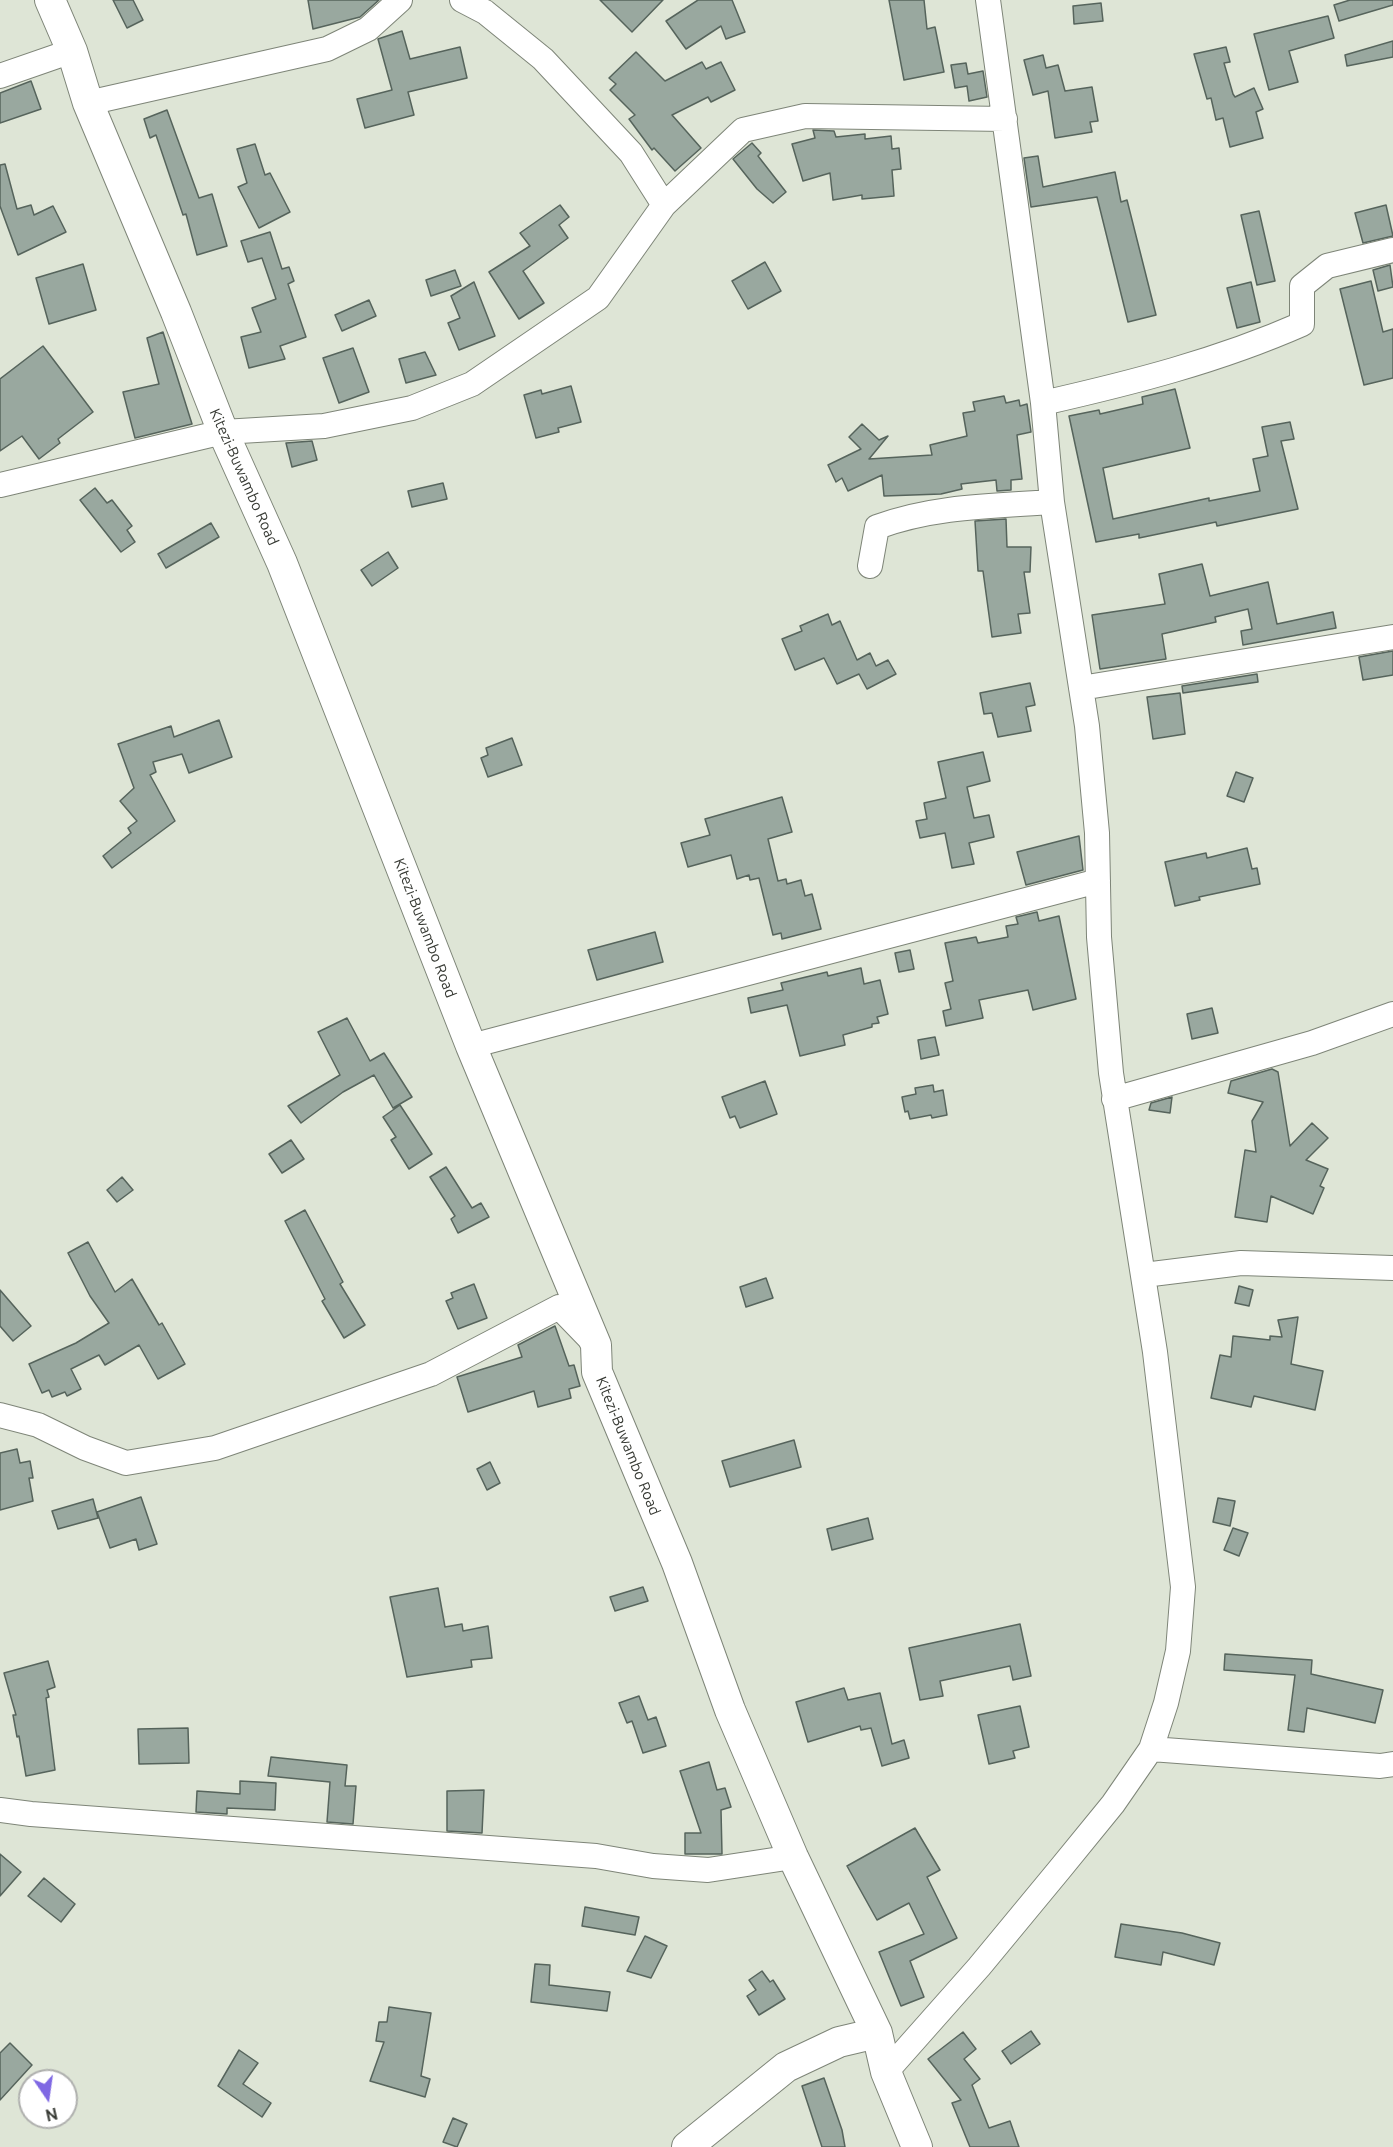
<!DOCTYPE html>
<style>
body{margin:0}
#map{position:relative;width:1393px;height:2147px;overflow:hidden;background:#dee5d6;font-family:Ubuntu,sans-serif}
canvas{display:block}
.north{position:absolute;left:18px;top:2069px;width:60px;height:60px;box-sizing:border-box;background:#fff;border:2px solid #afb0ae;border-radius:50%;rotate:167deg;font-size:16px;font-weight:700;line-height:24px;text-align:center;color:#373a34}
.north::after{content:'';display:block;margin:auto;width:21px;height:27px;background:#7f68e3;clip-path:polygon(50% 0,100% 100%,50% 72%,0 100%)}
</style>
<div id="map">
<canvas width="1393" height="2147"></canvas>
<div class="north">N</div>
</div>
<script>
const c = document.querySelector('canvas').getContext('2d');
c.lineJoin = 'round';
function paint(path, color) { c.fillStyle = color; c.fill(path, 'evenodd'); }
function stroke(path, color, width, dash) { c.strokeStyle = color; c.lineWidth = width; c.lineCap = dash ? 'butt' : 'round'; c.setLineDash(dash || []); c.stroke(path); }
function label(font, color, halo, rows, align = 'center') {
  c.font = font + ' Ubuntu,sans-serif'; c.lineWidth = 6; c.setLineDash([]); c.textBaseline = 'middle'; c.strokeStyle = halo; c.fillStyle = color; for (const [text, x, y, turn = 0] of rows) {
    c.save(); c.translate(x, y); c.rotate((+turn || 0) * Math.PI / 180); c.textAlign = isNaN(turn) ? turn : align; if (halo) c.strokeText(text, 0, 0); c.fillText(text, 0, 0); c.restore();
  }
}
const building = new Path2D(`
 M113 0H133L143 20 127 28Z
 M308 0H379L360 17 313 29Z
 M600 0H663L632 32Z
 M698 0H732L745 32 726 39 721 26 686 49 666 21Z
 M889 0H924L927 29 935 27 944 72 904 80Z
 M1350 0H1393V5L1339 21 1334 5Z
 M1101 3 1103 21 1074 24 1073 6Z
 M1328 16 1334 38 1289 51 1298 82 1269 90 1254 34Z
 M402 31 410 59 460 47 467 78 408 92 414 115 365 128 357 99 392 90 378 39Z
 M1393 41V57L1347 66 1345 55Z
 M1226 47 1230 62 1224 63 1233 94 1235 97 1254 88 1263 109 1256 112 1263 138 1230 147 1223 118 1216 120 1211 98 1207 99 1194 54Z
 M636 52 665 81 702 62 706 69 721 62 735 90 711 102 708 97 672 115 701 148 675 171 654 148 652 150 629 119 635 115 610 90 616 84 609 78Z
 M1043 55 1046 68 1058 65 1065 91 1092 87 1098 121 1090 122 1092 132 1055 138 1048 91 1033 95 1024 60Z
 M966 63 968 74 983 71 987 97 969 101 967 86 955 88 951 65Z
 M31 81 41 109 0 123V93Z
 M167 110 199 198 212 194 227 246 197 255 186 214 183 215 156 135 150 138 144 119Z
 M813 130 834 131 836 137 865 134V139L891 136 892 149 899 148 901 169 892 170 894 196 862 199V195L833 200 830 173 803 181 792 144 815 138Z
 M752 143 761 153 758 156 786 192 773 203 757 189 733 159Z
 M255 144 265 175 270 173 290 212 259 228 238 187 247 183 237 149Z
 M1038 156 1043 187 1115 172 1121 202 1127 200 1156 315 1128 322 1097 197 1031 207 1024 158Z
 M5 164 17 209 31 205 34 215 53 206 66 232 18 255 0 206V165Z
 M560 205 569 217 559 225 568 238 523 271 544 303 519 319 489 272 530 246 520 233Z
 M1386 205 1393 236 1363 243 1355 213Z
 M1259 211 1275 281 1257 285 1241 215Z
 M270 232 282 269 289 267 294 281 288 284 306 337 280 346 285 359 249 368 241 337 261 332 252 308 276 299 262 258 248 262 241 241Z
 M765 262 781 291 748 309 732 281Z
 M83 264 96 310 49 324 36 278Z
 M1390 265 1393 287 1378 291 1373 270Z
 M455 270 461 286 431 296 426 280Z
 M1371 281 1383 332 1393 329V378L1364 385 1340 289Z
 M474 282 495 336 459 350 448 323 460 318 451 296Z
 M1251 282 1260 322 1237 328 1227 288Z
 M369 300 376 316 342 331 335 315Z
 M163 332 192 424 135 438 123 392 159 384 147 338Z
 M43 346 93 412 58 439 60 443 39 459 22 436 0 451V379Z
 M353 348 369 392 339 403 323 358Z
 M425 352 436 375 406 383 399 359Z
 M571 386 581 422 558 428 559 432 536 438 524 395 541 390 542 394Z
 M1175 389 1190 448 1103 468 1113 519 1209 498V501L1260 491 1253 459 1268 456 1262 427 1290 422 1294 439 1281 441 1298 509 1217 526 1216 522 1139 538V534L1096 542 1069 416 1099 410 1100 414 1143 404 1142 397Z
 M1004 396 1006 403 1019 400 1020 406 1027 404 1031 432 1017 435 1022 479 1011 480V490L997 491 996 480 961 484 962 489 941 494 884 496 882 475 848 491 842 478 836 482 828 465 861 449 849 437 862 424 879 440 888 436 869 459 932 455 930 445 967 436 963 413 975 411 973 402Z
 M312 441 317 460 292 467 286 443Z
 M443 483 447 499 412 507 408 491Z
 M95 488 107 503 112 500 132 526 127 530 135 542 121 552 80 500Z
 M1006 519 1007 547H1031L1030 572H1024L1030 613 1018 614 1021 633 992 637 983 571H978L975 521Z
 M211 523 219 537 166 568 158 554Z
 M388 552 398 568 372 586 361 570Z
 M1202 564 1210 596 1268 582 1277 624 1333 612 1336 628 1243 645 1241 631 1252 629 1248 609 1215 617 1216 622 1162 634 1166 659 1100 669 1092 615 1165 604 1159 574Z
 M828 614 832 625 840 621 857 660 870 653 876 666 888 660 896 674 867 689 859 674 837 684 824 658 795 670 782 639 802 631 800 626Z
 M1393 651V675L1363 680 1359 657Z
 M1257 674 1258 682 1183 693 1182 686Z
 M1030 683 1035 705 1026 707 1031 731 998 737 992 713 984 714 980 693Z
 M1180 693 1185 734 1153 739 1147 697Z
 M219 720 232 757 189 773 182 754 153 762 156 772 150 775 175 821 112 868 103 856 131 833 128 828 137 821 120 801 134 788 118 744 171 726 174 737Z
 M512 738 522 765 488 777 481 758 488 755 486 748Z
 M983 752 990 781 967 787 974 818 989 815 994 837 969 843 974 864 952 868 945 833 920 838 916 821 927 819 924 803 946 798 938 762Z
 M1236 772 1253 778 1244 802 1227 796Z
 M782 797 792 832 768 839 778 881 786 879 787 884 801 880 805 896 812 894 821 929 782 939 781 933 773 935 759 878 750 880 749 875 737 879 731 855 688 867 681 843 710 835 705 819Z
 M1079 836 1083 870 1026 885 1017 852Z
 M1247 848 1252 869 1257 868 1260 884 1199 897 1200 900 1175 906 1165 862 1206 853 1207 858Z
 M1037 912 1039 921 1059 916 1076 999 1033 1010 1028 990 979 1000 983 1018 946 1026 943 1011 951 1009 945 983 953 981 945 943 976 937 978 943 1008 937 1006 926 1018 924 1016 917Z
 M655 932 663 962 597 980 588 950Z
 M910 950 914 969 899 972 895 953Z
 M861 968 864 984 880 980 888 1014 877 1017 879 1023 872 1024V1027L843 1035 845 1045 800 1056 787 1005 751 1013 748 998 783 990 781 983 827 972 828 976Z
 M1212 1008 1218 1033 1192 1039 1187 1014Z
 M347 1018 370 1061 384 1053 412 1097 393 1108 374 1075 343 1092 301 1123 288 1106 340 1075 318 1032Z
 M935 1037 939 1055 921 1059 918 1040Z
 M1272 1069 1278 1072 1290 1146 1312 1123 1328 1138 1306 1160 1328 1169 1320 1186 1324 1188 1313 1214 1271 1196 1267 1222 1235 1217 1245 1150 1256 1152 1252 1121 1263 1102 1228 1093 1231 1081Z
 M765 1081 777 1114 740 1128 735 1116 730 1118 722 1097Z
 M933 1085 934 1092 943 1090 947 1115 932 1118 931 1115 910 1119 908 1111 905 1112 902 1097 916 1094 915 1088Z
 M1172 1097 1170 1113 1149 1110 1151 1103Z
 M400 1105 432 1154 409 1169 391 1140 396 1137 383 1117Z
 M291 1140 304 1159 282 1173 269 1154Z
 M446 1167 472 1208 481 1203 489 1217 458 1233 451 1219 455 1216 430 1177Z
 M122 1177 133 1190 117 1202 107 1190Z
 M305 1210 343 1282 340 1284 365 1325 344 1338 322 1301 325 1299 285 1221Z
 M88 1242 115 1292 132 1279 159 1325 162 1323 185 1364 158 1379 139 1345 105 1365 99 1355 71 1369 81 1389 67 1396 65 1392 52 1397 49 1390 42 1393 29 1364 76 1343 109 1323 90 1296 68 1253Z
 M766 1278 773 1298 746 1307 740 1287Z
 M474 1284 487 1318 458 1329 446 1301 453 1298 451 1293Z
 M1239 1286 1253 1290 1249 1306 1235 1303Z
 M0 1290 31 1326 13 1341 0 1326Z
 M1298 1317 1291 1364 1323 1371 1315 1410 1254 1396 1251 1407 1211 1398 1220 1355 1231 1357 1233 1336 1270 1340V1336L1282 1337 1278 1320Z
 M555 1326 569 1366 574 1365 580 1386 569 1389 571 1398 538 1407 534 1391 468 1412 457 1377 522 1357 518 1345Z
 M794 1440 801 1467 730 1487 722 1461Z
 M17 1449 20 1463 30 1461 33 1478H29L33 1501 0 1510V1453Z
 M490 1462 500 1483 487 1490 477 1469Z
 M141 1497 157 1544 139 1550 136 1539 110 1548 97 1512Z
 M1218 1498 1235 1501 1230 1526 1213 1522Z
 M93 1499 98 1518 58 1529 52 1511Z
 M868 1518 873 1539 832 1550 827 1529Z
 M1233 1528 1248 1533 1239 1556 1224 1550Z
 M643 1587 648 1601 615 1611 610 1597Z
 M438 1588 445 1627 462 1624 463 1631 488 1626 492 1658 471 1660 472 1667 407 1677 390 1597Z
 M1020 1624 1031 1676 1013 1680 1010 1666 940 1681 943 1696 920 1700 909 1648Z
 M1225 1654 1312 1660 1311 1674 1383 1690 1375 1723 1307 1708 1304 1732 1288 1730 1295 1675 1224 1670Z
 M48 1661 55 1687 47 1690 49 1697 46 1698 55 1770 26 1776 19 1736 17 1737 13 1715H16L4 1673Z
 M844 1688 848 1700 880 1693 892 1744 904 1740 909 1758 882 1766 871 1728 861 1730 860 1726 808 1742 796 1702Z
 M639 1696 648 1720 656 1717 666 1746 643 1753 632 1721 627 1723 619 1703Z
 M1020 1706 1029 1747 1013 1751 1015 1758 989 1764 978 1715Z
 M188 1728 189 1763 139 1764 138 1729Z
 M271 1757 347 1765 345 1786H356L353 1824 327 1822 330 1782 268 1776Z
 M709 1762 717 1790 725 1788 731 1807 721 1810 722 1854H685V1833H701L680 1771Z
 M240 1781 276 1783 275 1810 227 1808V1814L196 1812 197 1791 240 1794Z
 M484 1790 482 1833 447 1831V1791Z
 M915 1828 940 1870 927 1877 957 1938 910 1961 924 1997 901 2006 879 1952 924 1934 909 1903 877 1920 847 1866Z
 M0 1854 21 1872 0 1896Z
 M44 1878 75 1904 61 1922 28 1896Z
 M585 1907 639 1917 635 1935 582 1926Z
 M1121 1924 1182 1933 1220 1943 1214 1965 1163 1952 1161 1965 1115 1957Z
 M645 1936 667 1946 651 1978 627 1971Z
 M535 1964 550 1965 549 1985 610 1992 607 2011 531 2002Z
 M762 1971 770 1982 773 1980 785 1999 759 2015 747 1996 756 1990 749 1980Z
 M389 2007 431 2013 421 2076 430 2079 425 2097 370 2081 384 2042 376 2041 379 2022H387Z
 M1031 2031 1040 2044 1011 2064 1002 2051Z
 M963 2032 976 2049 964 2059 980 2079 972 2085 989 2128 1010 2121 1019 2147H970L952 2103 961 2100 928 2059Z
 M10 2043 32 2065 0 2100V2053Z
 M239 2050 258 2063 243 2084 271 2103 262 2117 218 2086Z
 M824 2078 842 2130 845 2147H822L802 2086Z
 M453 2118 467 2124 457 2147 443 2142Z`);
paint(building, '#99a89f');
stroke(building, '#56645c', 1.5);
const minor = new Path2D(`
 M462 0 485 12 543 59 631 153 664 205
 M0 76 72 51
 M88 103 327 49 368 29 400 0
 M1043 403C1131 383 1218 361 1302 324V286L1327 266 1393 250
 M0 485 223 432 324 426 412 408 472 384 598 298 664 205 743 130 805 116 1005 119
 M870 566 877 527C933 506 993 506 1052 502
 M1081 688 1393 637
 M471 1046 1098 881
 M1114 1099 1312 1043 1393 1014
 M1144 1275 1241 1263 1393 1268
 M0 1415 38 1425 85 1448 126 1463 215 1448 431 1374 559 1307 590 1339
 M1151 1749 1380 1766 1393 1764
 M0 1810 31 1814 596 1856 653 1866 708 1870 793 1857
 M886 2072 979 1967 1060 1869 1113 1804 1151 1749 1166 1703 1178 1651 1183 1587 1155 1352 1111 1073 1099 937 1097 833 1087 726 1052 502 1043 403 988 0`);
const tertiary = new Path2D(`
 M50 0 72 51 88 103 176 312 223 432 282 563 471 1046 596 1345 597 1372 677 1563 730 1710 793 1857 877 2033 886 2072 917 2147
 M687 2147 786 2067 839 2042 877 2033`);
stroke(minor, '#7e8578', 26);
stroke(tertiary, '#7e8578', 32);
stroke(minor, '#fff', 24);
stroke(tertiary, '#fff', 30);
label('15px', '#373a34', '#fff', [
 ["Kitezi-Buwambo Road",244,477,66],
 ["Kitezi-Buwambo Road",425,928,69],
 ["Kitezi-Buwambo Road",628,1446,68]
]);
</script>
